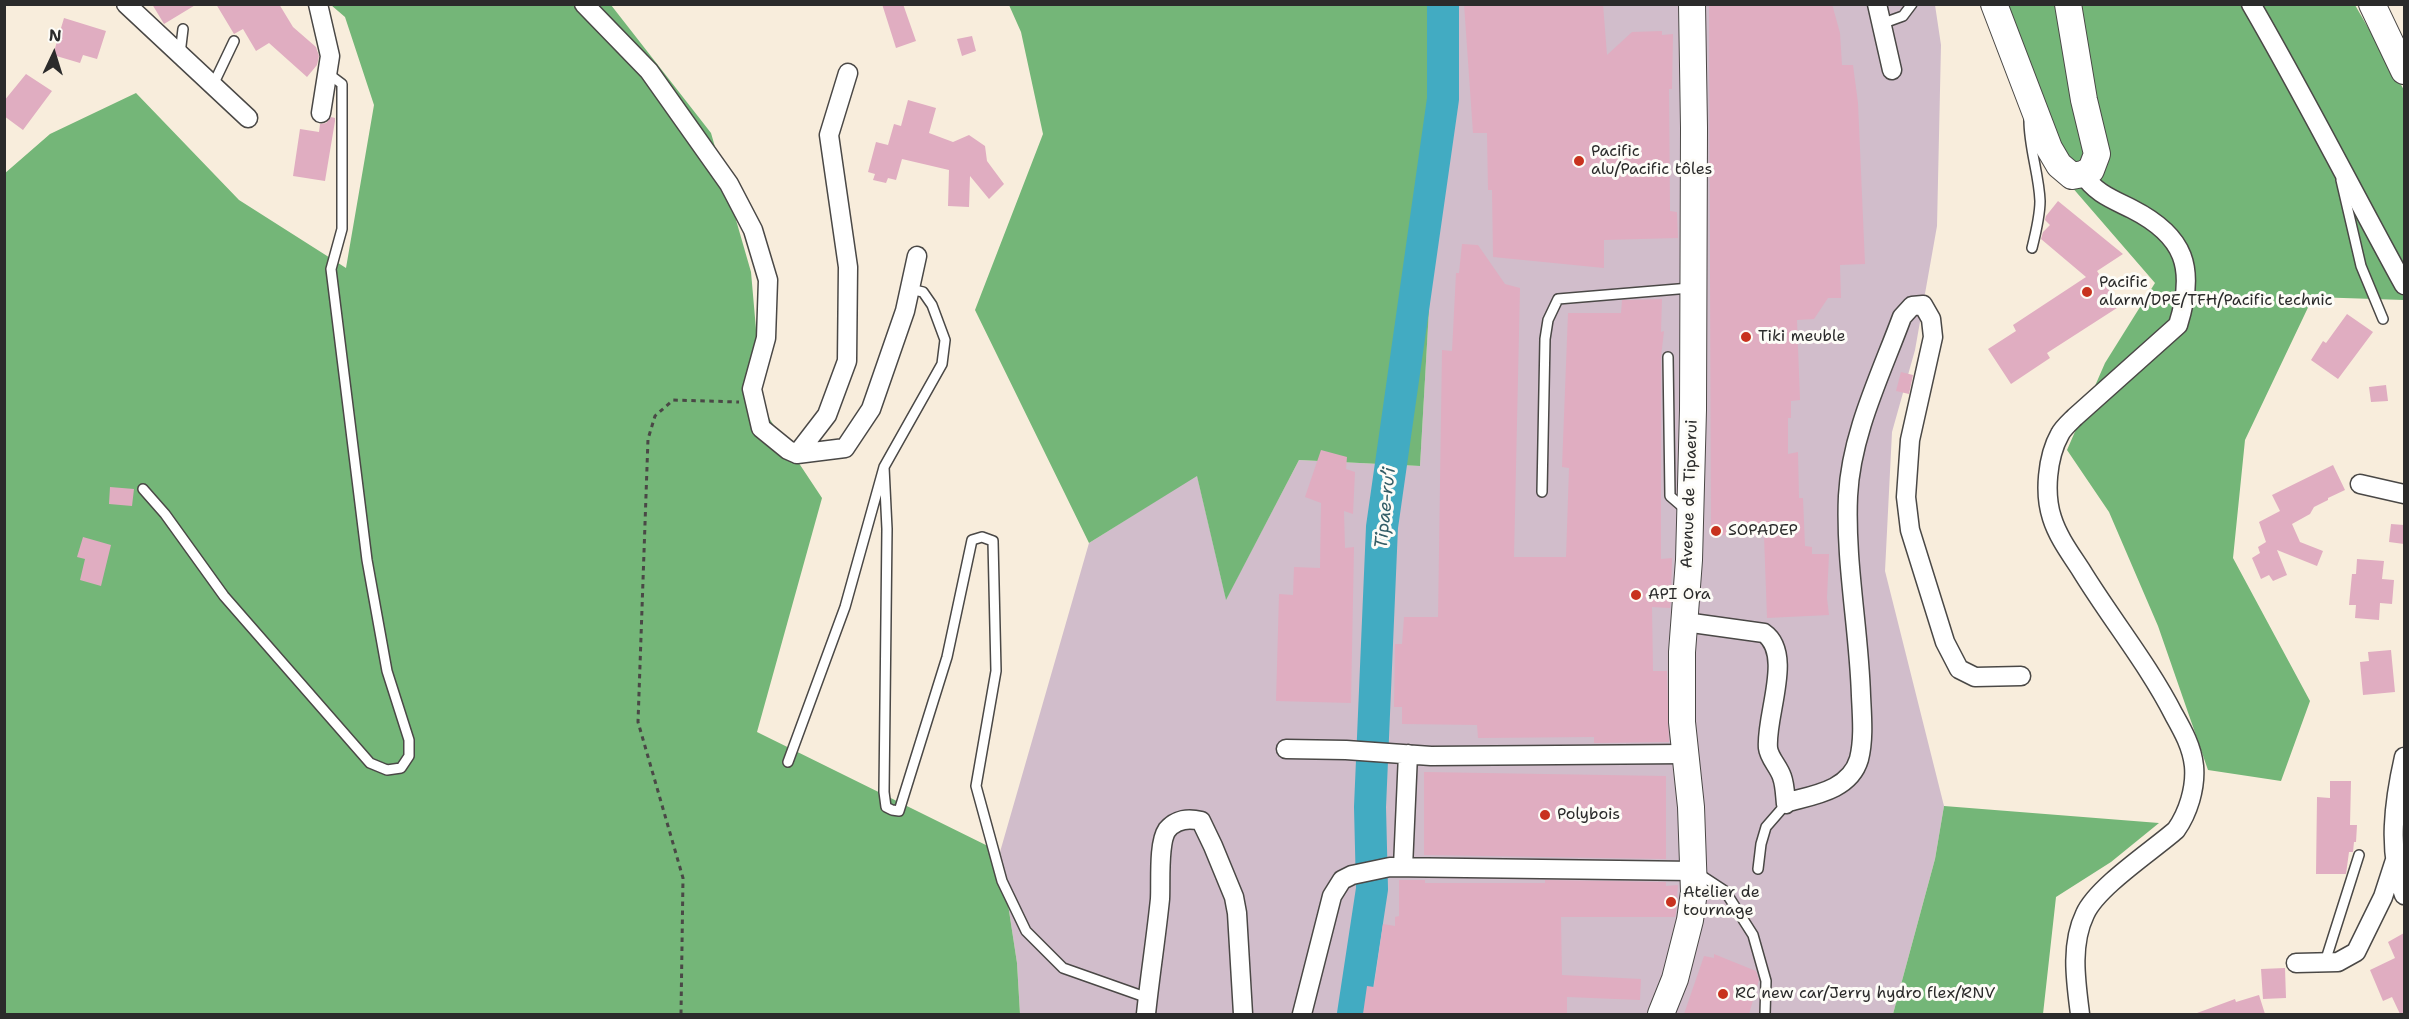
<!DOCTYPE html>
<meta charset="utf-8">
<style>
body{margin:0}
#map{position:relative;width:2409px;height:1019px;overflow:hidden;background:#f8eddc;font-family:"Shantell Sans",sans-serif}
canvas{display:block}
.frame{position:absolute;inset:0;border:6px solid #2b2b2b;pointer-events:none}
.north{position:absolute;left:24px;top:24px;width:60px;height:60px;-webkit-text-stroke:4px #fdfcf7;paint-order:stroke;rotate:4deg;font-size:16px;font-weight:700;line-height:24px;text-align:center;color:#2b2b2b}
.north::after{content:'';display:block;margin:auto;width:21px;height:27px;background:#2b2b2b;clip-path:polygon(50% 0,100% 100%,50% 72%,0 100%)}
</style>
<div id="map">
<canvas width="2409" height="1019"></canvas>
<div class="frame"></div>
<div class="north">N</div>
</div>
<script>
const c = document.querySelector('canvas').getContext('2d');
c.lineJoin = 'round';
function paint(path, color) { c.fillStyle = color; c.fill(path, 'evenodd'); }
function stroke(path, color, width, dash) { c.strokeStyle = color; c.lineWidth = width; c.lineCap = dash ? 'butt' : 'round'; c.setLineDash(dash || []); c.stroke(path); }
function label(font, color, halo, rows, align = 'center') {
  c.font = font + ' "Shantell Sans",sans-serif'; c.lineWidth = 6; c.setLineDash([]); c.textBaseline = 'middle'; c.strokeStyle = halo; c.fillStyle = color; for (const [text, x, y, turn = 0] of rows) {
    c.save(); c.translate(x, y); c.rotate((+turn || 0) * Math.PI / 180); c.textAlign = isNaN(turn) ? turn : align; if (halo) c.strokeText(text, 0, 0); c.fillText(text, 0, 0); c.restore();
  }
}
paint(new Path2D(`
 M1444 5H1935L1941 45 1937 226 1915 350 1892 432 1885 571 1944 806 1935 859 1893 1014H1020L1017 963 1000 852 1089 543 1197 475 1226 599 1299 460 1420 466 1433 239 1449 147 1452 84Z`), '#d1bdcb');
paint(new Path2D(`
 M331 5H611L711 133 751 272 763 409 822 498 757 732 1000 852 1017 963 1020 1014H5L4 174 50 134 136 93 239 200 346 268 374 105 345 17Z
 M1009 5H1444L1452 84 1449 147 1433 240 1420 466 1299 460 1226 600 1197 476 1089 543 975 310 1043 134 1021 32Z
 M1995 5H2355L2404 90V300L2313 297 2245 440 2233 558 2310 701 2281 781 2208 770 2158 626 2109 512 2067 450 2105 363 2155 283 2045 156Z
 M1944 806 2159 823 2111 862 2056 897 2043 1014H1893L1935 859Z`), '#74b678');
stroke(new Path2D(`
 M1353 1014 1372 889 1370 807 1382 527 1443 99V4`), '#42abc2', 32);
paint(new Path2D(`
 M152 4H197L164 24Z
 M216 4H279L293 27 316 47 319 56 317 65 307 77 269 43 256 51 243 29 234 34Z
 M882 4H903L916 41 896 48Z
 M1464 4H1603L1607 55 1632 32 1662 31V35L1673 34 1672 89H1669L1670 211 1677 212 1678 238 1604 240V268L1493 257 1492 190H1488L1487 133H1473Z
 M1709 4H1832L1840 33 1842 65H1853L1858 103 1865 264 1840 265 1841 298H1828L1814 319 1797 320 1800 400 1791 401V418H1788V454L1798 452 1799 498H1803L1805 546 1812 547V554H1829L1827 598 1829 615 1767 618 1764 536 1711 535Z
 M64 18 106 31 97 59 83 55 80 63 53 55Z
 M972 36 976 51 962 56 957 39Z
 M26 74 52 91 23 130 4 116V101Z
 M908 100 936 108 929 133 953 142 969 135 985 146 987 161 1004 184 989 199 970 176 969 207 948 206 949 170 902 159 896 180 888 178 886 183 873 180 875 174 868 172 876 142 888 145 894 124 901 126Z
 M331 117 335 118V121L325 181 293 176 300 129 319 132 320 124 326 123Z
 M2058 201 2123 254 2097 271 2120 306 2047 353 2050 358 2011 384 1988 349 2016 331 2013 325 2086 277 2041 239 2043 232 2050 225 2045 220 2046 216Z
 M1462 244 1478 245 1505 284 1520 288 1514 557H1566L1569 468 1562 467 1568 313H1621L1622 300 1662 299 1661 332 1664 331 1661 357V559L1672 558 1671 600 1670 608 1652 607 1653 671H1667L1669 742 1594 743V737L1478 738 1477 725 1402 724V707H1394L1395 644H1402L1404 617H1438L1442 350 1452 351 1456 273H1459Z
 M2347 314 2373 332 2338 379 2311 360 2323 341 2326 343Z
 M1901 372 1913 375 1909 394 1896 391Z
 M2386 385 2388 401 2371 402 2369 387Z
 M1321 450 1347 457 1346 469 1355 472 1353 514 1344 511 1345 548 1354 547 1351 703 1276 701 1279 594 1293 595 1294 567 1320 568 1321 503 1305 497Z
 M2333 465 2345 490 2328 498V500L2314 507 2310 514 2292 524 2300 542 2323 551 2317 566 2277 550 2287 575 2273 581 2269 575 2261 579 2252 558 2260 553 2258 547 2266 542 2259 522 2280 511 2272 495Z
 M110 487 134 489 132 506 109 504Z
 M2391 524 2404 525V544L2389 542Z
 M83 537 111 545 101 586 80 580 85 559 77 557Z
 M2357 559 2384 561 2382 579 2394 580 2392 604 2380 603 2379 620 2355 618 2356 605H2349L2352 574H2356Z
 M2391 650 2395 692 2363 695 2360 662 2369 661 2368 652Z
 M1424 772 1666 776V859L1424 855Z
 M2330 781H2351L2350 825H2357L2356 842H2354L2353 852H2349L2346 874H2316L2317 797 2330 798Z
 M1399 880H1425V883H1545V880L1666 882V886L1678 885 1676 911 1675 917H1561L1562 975 1641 979 1640 1000 1567 997V1014H1363L1367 986 1374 987 1383 924 1395 926V917L1399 916Z
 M2404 933V1014H2400L2392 997 2383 1001 2370 970 2395 958 2388 942Z
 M1714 954 1756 971 1759 980 1749 1014H1684L1704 956 1714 958Z
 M2285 968 2286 998 2263 999 2261 969Z
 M2259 995 2265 1014H2197V1013L2235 999 2236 1002Z`), '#e0adc1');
const lane = new Path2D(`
 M1881 24 1903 16 1912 4
 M180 54 183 29
 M213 85 234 41
 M2029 120C2029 148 2039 174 2040 201 2040 216 2036 232 2032 248
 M2341 180 2361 266 2383 319
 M1668 357 1670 496 1685 509
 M884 467 887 529 884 792 886 807 892 810 899 811 947 657 972 540 982 537 993 541 996 671 976 786 1002 881 1026 931 1063 968 1148 998
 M143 489 165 514 224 596 370 763 387 770 401 768 409 756V740L387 671 367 560 331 269 342 229V84L326 72
 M1542 492 1545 339 1548 320 1558 299 1690 288
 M788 762 845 607 884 467 942 364 945 340 932 305 923 292 910 289
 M1758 869 1761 844 1766 827 1786 804
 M1696 872 1725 891 1753 935 1766 981 1765 1014
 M2325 962 2359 855`);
const street = new Path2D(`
 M126 4 248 118
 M318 4 330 56 321 113
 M584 4 649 71 729 184 753 230 768 280 766 338 752 389 761 428 788 450 797 454 845 448 871 409 905 311 917 256
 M1877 4 1892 70
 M2251 4C2305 97 2353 192 2404 285
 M797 454 827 415 847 361 848 267 829 135 848 73
 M2360 484 2404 494
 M1685 622 1764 633C1794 654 1765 716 1768 748 1769 758 1779 767 1782 777 1785 785 1785 795 1786 804L1788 802C1814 795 1850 790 1859 759 1864 739 1862 717 1861 696 1859 629 1845 562 1848 496 1851 434 1881 374 1902 317L1912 306 1923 305 1931 319 1933 337 1910 440 1906 497 1910 530 1945 642 1959 669 1975 677 2021 676
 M1286 749 1346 750 1431 756 1686 754
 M2404 757C2394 801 2387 852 2404 895
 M1403 867 1408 754
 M2296 963 2338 962 2356 952 2383 897 2395 860
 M1146 1014C1150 976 1156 938 1160 899 1161 882 1158 843 1167 830 1176 819 1189 818 1201 821L1213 846 1234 897 1237 913 1243 1014
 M1302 1014 1332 896 1342 880 1352 875 1390 867 1694 871
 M2080 1014C2076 982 2070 945 2085 914 2097 887 2152 851 2176 830 2188 813 2196 788 2194 766 2192 747 2183 731 2174 715 2148 664 2111 619 2081 570 2070 553 2058 537 2052 518 2044 494 2047 457 2060 434 2063 428 2070 422 2075 417L2178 325C2196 268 2185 236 2132 209 2112 199 2095 193 2083 174`);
const secondary = new Path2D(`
 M1994 4 2049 148 2059 165 2072 176 2083 174 2091 170 2097 154 2084 100 2068 4
 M2372 4 2404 71
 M1661 1014 1675 979 1690 920 1694 892 1691 807 1682 722V652L1689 560 1693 410 1694 128 1692 4`);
stroke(lane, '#4a4846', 12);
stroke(street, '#4a4846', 21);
stroke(secondary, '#4a4846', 28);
stroke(new Path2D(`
 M681 1014 683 878 638 722 648 439 655 416 673 400 739 402`), '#4a4846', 3, [4.5, 4.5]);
stroke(lane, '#fff', 9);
stroke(street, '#fff', 18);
stroke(secondary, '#fff', 26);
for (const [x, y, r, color] of [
 [1579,161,6,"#c8321e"],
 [2087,292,6,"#c8321e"],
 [1746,337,6,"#c8321e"],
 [1716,531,6,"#c8321e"],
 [1636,595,6,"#c8321e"],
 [1545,815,6,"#c8321e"],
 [1671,902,6,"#c8321e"],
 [1723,994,6,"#c8321e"]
]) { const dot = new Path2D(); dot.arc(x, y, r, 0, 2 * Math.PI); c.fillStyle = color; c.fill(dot); stroke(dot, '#fdfcf7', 2); }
label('16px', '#2b2b2b', '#fdfcf7', [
 ["Pacific",1591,152],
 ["alu/Pacific tôles",1591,170],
 ["Pacific",2099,283],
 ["alarm/DPE/TFH/Pacific technic",2099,301],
 ["Tiki meuble",1758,337],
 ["SOPADEP",1728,531],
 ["API Ora",1648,595],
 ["Polybois",1557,815],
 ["Atelier de",1683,893],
 ["tournage",1683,911],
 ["RC new car/Jerry hydro flex/RNV",1735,994]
], 'left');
label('16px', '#2b2b2b', '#fdfcf7', [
 ["Avenue de Tipaerui",1690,494,-88]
]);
label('italic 18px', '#345e67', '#fdfcf7', [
 ["Tipae-ru’i",1386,508,-84]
]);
</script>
